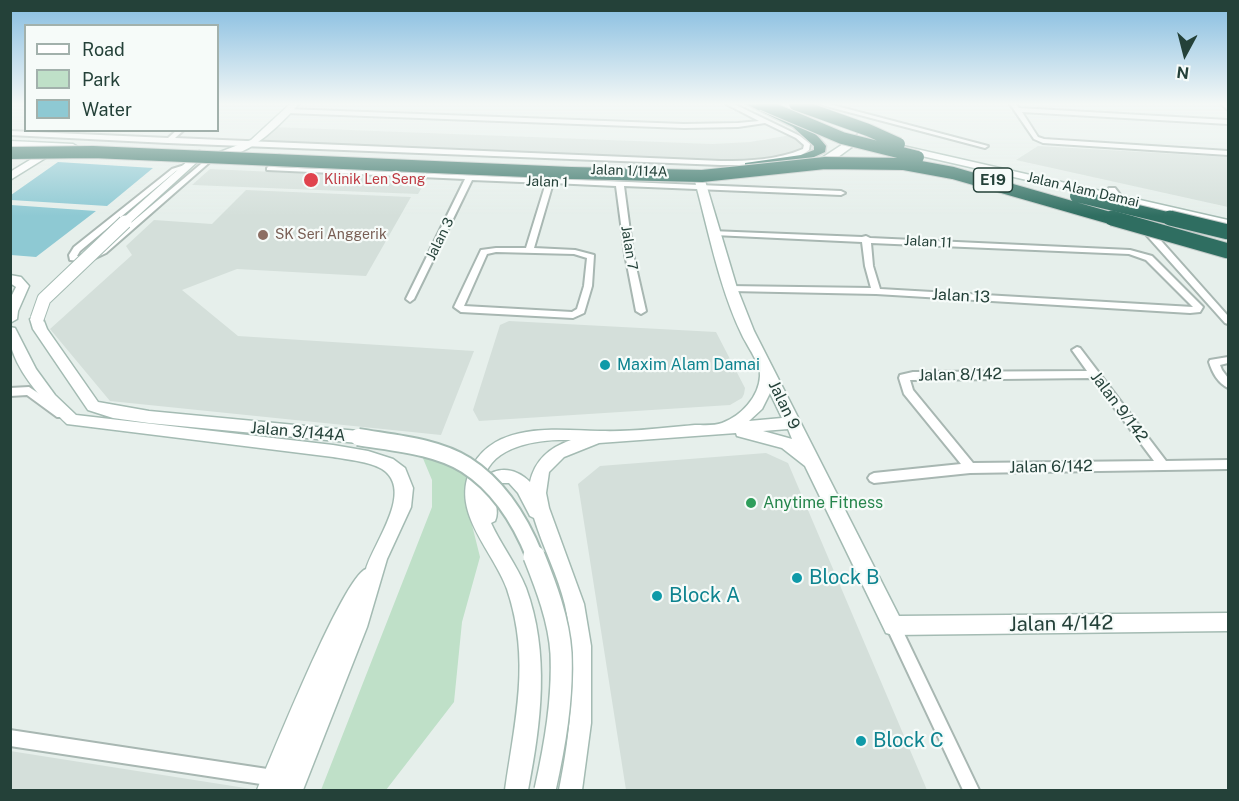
<!DOCTYPE html>
<style>
body{margin:0}
#map{position:relative;width:1239px;height:801px;overflow:hidden;background:#e6efeb;font-family:"Public Sans",sans-serif}
canvas{display:block}
.frame{position:absolute;inset:0;border:12px solid #244139;pointer-events:none}
.legend{position:absolute;left:24px;top:24px;width:195px;height:108px;box-sizing:border-box;background:#f6fbf9;border:2px solid #a2b1ac;margin:0;padding:8px 10px;list-style:none;font-size:18px;color:#244139}
.legend li{display:flex;align-items:center;gap:12px;height:30px}
.legend b{width:30px;border:2px solid #a2b1ac}
.north{position:absolute;left:1155px;top:24px;width:60px;height:60px;-webkit-text-stroke:4px #f6fbf9;paint-order:stroke;rotate:187deg;font-size:16px;font-weight:700;line-height:24px;text-align:center;color:#244139}
.north::after{content:'';display:block;margin:auto;width:21px;height:27px;background:#244139;clip-path:polygon(50% 0,100% 100%,50% 72%,0 100%)}
</style>
<div id="map">
<canvas width="1239" height="801"></canvas>
<div class="frame"></div>
<ul class="legend">
<li><b style="height:8px;background:#fff"></b>Road</li>
<li><b style="height:16px;background:#bfe0c8"></b>Park</li>
<li><b style="height:16px;background:#8ec9d3"></b>Water</li>
</ul>
<div class="north">N</div>
</div>
<script>
const c = document.querySelector('canvas').getContext('2d');
c.lineJoin = 'round';
function paint(path, color) { c.fillStyle = color; c.fill(path, 'evenodd'); }
function stroke(path, color, width, dash) { c.strokeStyle = color; c.lineWidth = width; c.lineCap = dash ? 'butt' : 'round'; c.setLineDash(dash || []); c.stroke(path); }
function label(font, color, halo, rows, align = 'center') {
  c.font = font + ' "Public Sans",sans-serif'; c.lineWidth = 4.5; c.setLineDash([]); c.textBaseline = 'middle'; c.strokeStyle = halo; c.fillStyle = color; for (const [text, x, y, turn = 0] of rows) {
    c.save(); c.translate(x, y); c.rotate((+turn || 0) * Math.PI / 180); c.textAlign = isNaN(turn) ? turn : align; if (halo) c.strokeText(text, 0, 0); c.fillText(text, 0, 0); c.restore();
  }
}
paint(new Path2D(`
 M274 127 712 144 750 142 791 135 801 141 804 147 803 149 784 156 733 161 259 141Z
 M1038 146 1228 157V207L1016 160Z
 M210 169 427 179 418 194 192 185Z
 M246 190 411 197 366 276 237 269 182 290 238 336 474 351 441 435 110 401 50 329 132 255 126 246 154 220 212 224Z
 M509 321 716 332 745 388 744 394 742 398 730 405 479 421 473 410 500 325Z
 M766 453 788 463 927 790H626L578 484 600 466Z
 M10 751 258 790H11Z`), '#d4dfda');
paint(new Path2D(`
 M422 456 466 472V501L480 557 462 622 454 702 386 790H321L432 507V480Z`), '#bfe0c8');
paint(new Path2D(`
 M58 162 153 168 107 206 11 200V195Z
 M10 205H11L96 211 36 257 11 255Z`), '#8ec9d3');
const street = new Path2D(`
 M726 104H734L800 136 810 144 809 150C786 167 749 165 721 165L168 143 10 135V131L168 138 177 130H184L175 138 721 161C749 161 777 160 803 149L804 145 796 138 765 123 738 127 684 128 287 113 284 111 287 109 684 124 738 123 759 121Z
 M818 104H829L988 146 985 148Z
 M1010 104H1016L1019 108 1228 120V124L1022 112 1038 137 1044 139 1228 151V155L1043 143 1034 139Z
 M1221 104H1228V110Z
 M214 153 219 154 106 253 87 262 70 260 69 255 74 247 172 169 188 164 191 166 176 171 80 251 77 256H86L100 249Z
 M279 155 282 157 274 167 841 191 845 193 841 195 624 186 633 254 646 311 641 314 636 311 625 254 616 186 553 183 534 248 575 250 594 255 592 286 584 313 573 318 461 312 454 307 481 250 496 248H526L546 183 472 180 414 299 410 302 406 299 465 179 267 170V168ZM496 252 574 254 587 258 584 286 577 309 572 312 464 306 487 254Z
 M1109 188H1115L1128 205 1127 207H1121L1108 190Z
 M1141 225H1147L1228 316V324L1225 323 1141 229Z
 M711 231 862 237 866 236 870 238 1130 250 1152 256 1203 307 1200 312 1190 313 876 294 731 291 728 290V286L871 288 865 266 862 242 714 235H711ZM871 243 1129 254 1146 260 1193 307 880 289 873 266Z
 M1077 347 1080 348 1166 461 1228 460V469L970 473 874 483 870 481 868 478 870 475 874 473 961 464 904 394 899 378 900 375 913 372 1087 371 1072 350ZM1092 378 1154 461 973 463 913 390 910 380Z
 M1228 357V363L1220 365 1222 370 1228 378V388C1218 383 1212 372 1209 362L1210 360Z
 M29 387 65 411 66 414 65 417H57L27 395 10 396V388Z
 M893 619 898 621 979 790H963L886 626 888 621Z
 M10 730 274 770 280 772 282 778 280 784 274 786 10 746Z`);
const secondary = new Path2D(`
 M290 104H299C282 123 247 159 220 156V152L251 140Z
 M779 104H791L813 114 806 116Z
 M863 131 871 133 834 160 816 168 811 165Z
 M10 141 73 144 78 147 73 150 60 149 10 180V172L48 149 10 147Z
 M903 146 1228 220V226L900 151V147Z
 M199 151 207 153 129 224H121V220Z
 M698 171 703 174 737 288 754 331 899 616 1228 613V631L893 635 886 633 805 466 782 448 737 436 736 433 599 443 564 457 549 472 546 493 549 508 584 604 591 646V723L582 790H559C571 731 578 665 565 605 558 575 543 548 534 518L530 516 518 493 509 483H501L495 488C493 500 500 511 495 521L491 523C501 545 517 565 526 588 550 653 541 724 528 790H505C515 720 531 660 507 589 494 552 451 513 470 471 492 421 556 430 600 431 631 432 663 428 695 425 703 425 715 426 722 423 741 416 759 397 760 376 761 364 747 346 742 335 718 285 708 227 693 174ZM770 393 782 418 749 421 762 409ZM788 429 792 439 763 431ZM571 440C549 448 535 460 530 482 517 469 499 465 484 478 493 444 542 439 571 440Z
 M10 275 21 277 29 286 18 311 17 319 10 323V299L16 287 10 283Z
 M37 315 42 316 47 329 98 402 149 411 358 431 364 433 366 437 364 441 358 443 149 423 113 418 88 410 33 329 30 319Z
 M10 327 15 328 36 369 55 395 76 415 333 445 368 451 393 459 405 468 413 488 411 507 387 559 367 627 303 790H257C271 758 343 577 366 569 374 542 415 490 382 469 368 461 349 460 333 457L67 424C46 404 18 374 11 346 9 340 10 333 10 327Z`);
const highway = new Path2D(`
 M746 104C775 104 809 123 826 146L825 152 803 162 745 169V163L801 155 814 150V146L793 127Z`);
stroke(street, '#a8b7b2', 4);
stroke(secondary, '#a4bbb3', 3);
stroke(highway, '#c2cac8', 3);
paint(street, '#fff');
paint(secondary, '#fff');
paint(highway, '#2f6e61');
const secondaryBridgeFar2 = new Path2D(`
 M37 319 44 299 125 222`);
const secondaryBridgeFar1 = new Path2D(`
 M358 437C393 443 436 446 466 465 499 486 521 522 535 557`);
const secondaryBridge = new Path2D(`
 M534 556C546 586 559 620 561 653 563 699 555 745 545 790`);
const highwayBridgeFar1 = new Path2D(`
 M762 104 842 138 918 157
 M795 104 868 130 899 144
 M10 153 93 152 571 173 702 176 825 163 904 164 953 173 1117 220
 M1076 196 1176 220`);
const highwayBridge = new Path2D(`
 M1112 218 1228 251
 M1170 218 1228 232`);
stroke(secondaryBridgeFar2, '#a4bbb3', 15, []);
stroke(secondaryBridgeFar1, '#a4bbb3', 20, []);
stroke(secondaryBridge, '#a4bbb3', 24, []);
stroke(highwayBridgeFar1, '#c2cac8', 14, []);
stroke(highwayBridge, '#c2cac8', 17, []);
stroke(secondaryBridgeFar2, '#fff', 13);
stroke(secondaryBridgeFar1, '#fff', 16);
stroke(secondaryBridge, '#fff', 21);
stroke(highwayBridgeFar1, '#2f6e61', 12);
stroke(highwayBridge, '#2f6e61', 15);
const sky = c.createLinearGradient(0, 0, 0, 216);
sky.addColorStop(0, '#84bce0');
sky.addColorStop(0.48, '#f4f8f6');
sky.addColorStop(1, '#f4f8f600');
c.fillStyle = sky;
c.fillRect(0, 0, 1239, 216);
for (const [x, y, r, color] of [
 [311,180,8,"#e0444e"],
 [263,235,6,"#8d6e63"],
 [605,365,6,"#0f9aa8"],
 [751,503,6,"#2e9e5b"],
 [797,578,6,"#0f9aa8"],
 [657,596,6,"#0f9aa8"],
 [861,741,6,"#0f9aa8"]
]) { const dot = new Path2D(); dot.arc(x, y, r, 0, 2 * Math.PI); c.fillStyle = color; c.fill(dot); stroke(dot, '#f6fbf9', 2); }
label('14px', '#244139', '#f6fbf9', [
 ["Jalan 1/114A",629,171,2],
 ["Jalan 1",547,182,2],
 ["Jalan Alam Damai",1083,190,13],
 ["Jalan 3",440,239,-64],
 ["Jalan 11",928,242,3],
 ["Jalan 7",629,248,81]
]);
label('14px', '#be3a42', '#f6fbf9', [
 ["Klinik Len Seng",324,180]
], 'left');
label('14px', '#785e54', '#f6fbf9', [
 ["SK Seri Anggerik",275,235]
], 'left');
for (const [x, y, w] of [
 [993,180,39]
]) { const box = new Path2D(); box.roundRect(x - w / 2, y - 12, w, 24, 4.5); c.fillStyle = '#f6fbf9'; c.fill(box); stroke(box, '#244139', 1.5); }
label('bold 15px', '#244139', null, [
 ["E19",993,180]
]);
label('16px', '#244139', '#f6fbf9', [
 ["Jalan 13",961,296,3],
 ["Jalan 8/142",960,375,-1],
 ["Jalan 9",784,405,64],
 ["Jalan 9/142",1119,407,53],
 ["Jalan 3/144A",298,432,5],
 ["Jalan 6/142",1051,467,-1]
]);
label('16px', '#0d838f', '#f6fbf9', [
 ["Maxim Alam Damai",617,365]
], 'left');
label('16px', '#27864d', '#f6fbf9', [
 ["Anytime Fitness",763,503]
], 'left');
label('20px', '#0d838f', '#f6fbf9', [
 ["Block B",809,578],
 ["Block A",669,596],
 ["Block C",873,741]
], 'left');
label('20px', '#244139', '#f6fbf9', [
 ["Jalan 4/142",1061,624,-1]
]);
</script>
